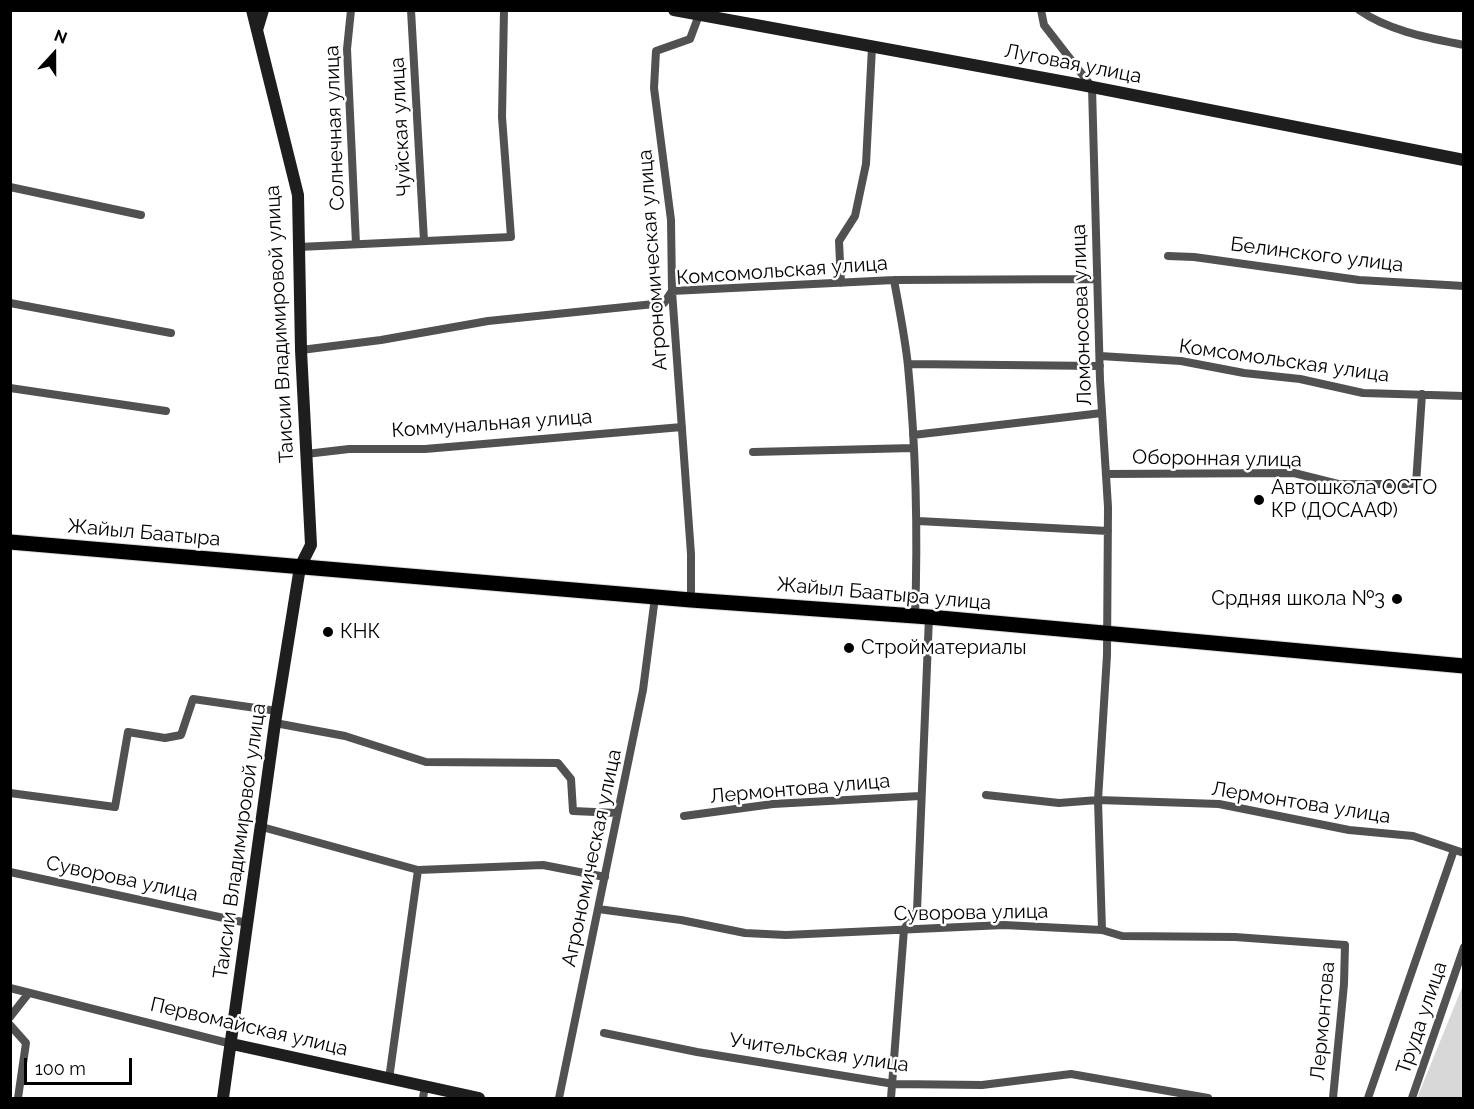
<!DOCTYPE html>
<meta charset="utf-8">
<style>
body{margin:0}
#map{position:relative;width:1474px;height:1109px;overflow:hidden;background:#fff;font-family:Raleway,sans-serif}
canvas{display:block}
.frame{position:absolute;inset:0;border:12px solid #000;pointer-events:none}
.north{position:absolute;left:24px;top:24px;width:60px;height:60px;-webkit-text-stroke:4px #fff;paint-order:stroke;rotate:21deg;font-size:16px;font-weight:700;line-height:24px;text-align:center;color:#000}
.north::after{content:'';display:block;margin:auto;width:21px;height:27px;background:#000;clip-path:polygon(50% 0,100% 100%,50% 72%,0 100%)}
.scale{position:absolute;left:24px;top:1058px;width:108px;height:27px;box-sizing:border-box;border:3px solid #000;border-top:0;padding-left:8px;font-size:18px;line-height:21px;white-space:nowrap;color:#000;-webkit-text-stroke:4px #fff;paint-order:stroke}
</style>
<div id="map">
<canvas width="1474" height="1109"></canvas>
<div class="frame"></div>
<div class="north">N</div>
<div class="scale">100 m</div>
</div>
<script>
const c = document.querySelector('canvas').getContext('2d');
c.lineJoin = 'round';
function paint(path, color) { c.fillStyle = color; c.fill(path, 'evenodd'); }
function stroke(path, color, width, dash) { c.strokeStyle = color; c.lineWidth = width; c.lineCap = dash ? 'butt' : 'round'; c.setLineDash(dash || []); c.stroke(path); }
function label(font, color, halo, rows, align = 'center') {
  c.font = font + ' Raleway,sans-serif'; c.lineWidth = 5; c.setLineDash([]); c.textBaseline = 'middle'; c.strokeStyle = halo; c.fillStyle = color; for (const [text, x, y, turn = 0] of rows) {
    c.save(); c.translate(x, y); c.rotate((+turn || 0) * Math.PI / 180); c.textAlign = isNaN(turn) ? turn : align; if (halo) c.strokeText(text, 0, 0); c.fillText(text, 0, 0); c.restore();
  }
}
paint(new Path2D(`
 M1463 985V1098H1417Z`), '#d8d8d8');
const highway = new Path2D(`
 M10 542 691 600 929 617 1464 666`);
stroke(highway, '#dbdbdb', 17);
stroke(new Path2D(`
 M351 10 347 49 356 244
 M411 10 424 241
 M1041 10 1044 25 1092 87 1100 380 1108 507 1107 655 1098 800 1102 930
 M1359 10C1389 31 1429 38 1464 45
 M10 187 141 215
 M299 247 511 237 502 117 504 10
 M1168 256 1194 257 1359 280 1464 286
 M894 280C899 308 905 337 908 366 916 449 918 533 915 617
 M841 283 839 241 855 216 866 164 872 47
 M10 303 171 333
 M301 350 381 340 488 321 664 303 672 291 894 280 1097 279
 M1100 356 1181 361 1244 373 1300 379 1363 393 1464 396
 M908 364 1100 366
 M10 388 166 411
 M913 435 1102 413
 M753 452 913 448
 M306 454 349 449H425L682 427
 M1106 474 1294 473 1338 484H1416L1422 394
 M918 521 1108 531
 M691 600V554L672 291 671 220 654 88 656 51 690 39 699 15
 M275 723 345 736 426 762 558 763 571 779 573 811 617 813
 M10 793 115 807 128 732 165 738 181 735 193 699 277 711
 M986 795 1059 803 1098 800 1219 804 1349 830 1413 836 1464 853
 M684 816 773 804 920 796
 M262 827 418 870 543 865 605 877
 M10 872 247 923
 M598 909 681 920 745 933 786 935 1004 925 1102 930 1122 936 1235 937 1345 945 1344 984 1333 1098
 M10 988 232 1044
 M10 1017 28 994
 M10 1025 26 1043 18 1098
 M604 1033 697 1052 894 1084 982 1085 1071 1074 1208 1098
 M389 1079 418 870
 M423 1098 425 1086
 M559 1098 643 690 655 597
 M891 1098 904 929 917 911 929 617
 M1368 1098 1454 850
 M1412 1098 1464 947`), '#515151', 8);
stroke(new Path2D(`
 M674 10 1082 85 1464 160
 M257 30 263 10
 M232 1044 479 1098
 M223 1098 275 723 300 567 311 545 301 350 298 195 252 10`), '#1e1e1e', 12);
stroke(highway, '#000', 15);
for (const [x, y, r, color] of [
 [1259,500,6,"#000"],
 [1397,599,6,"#000"],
 [328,632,6,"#000"],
 [849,648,6,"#000"]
]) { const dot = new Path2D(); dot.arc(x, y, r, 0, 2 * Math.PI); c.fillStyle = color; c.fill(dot); stroke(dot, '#fff', 2); }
label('20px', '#000', '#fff', [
 ["Луговая улица",1073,64,11],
 ["Чуйская улица",401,127,-93],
 ["Солнечная улица",335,128,-92],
 ["Белинского улица",1317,255,7],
 ["Агрономическая улица",653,260,-94],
 ["Комсомольская улица",782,271,-4],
 ["Ломоносова улица",1082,315,-92],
 ["Таисии Владимировой улица",280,324,-93],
 ["Комсомольская улица",1284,361,8],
 ["Коммунальная улица",492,424,-4],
 ["Оборонная улица",1217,459,1],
 ["Жайыл Баатыра",144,533,5],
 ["Жайыл Баатыра улица",884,594,5],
 ["Лермонтова улица",800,789,-5],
 ["Лермонтова улица",1301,803,9],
 ["Таисии Владимировой улица",240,841,-82],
 ["Агрономическая улица",592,858,-78],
 ["Суворова улица",122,879,12],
 ["Суворова улица",971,913,-1],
 ["Труда улица",1422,1018,-71],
 ["Лермонтова",1323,1021,-85],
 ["Первомайская улица",249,1027,13],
 ["Учительская улица",819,1053,8]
]);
label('20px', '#000', '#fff', [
 ["Автошкола ОСТО",1271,488],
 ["КР (ДОСААФ)",1271,511],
 ["Срдняя школа №3",1385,599,"right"],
 ["КНК",340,632],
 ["Стройматериалы",861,648]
], 'left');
</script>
